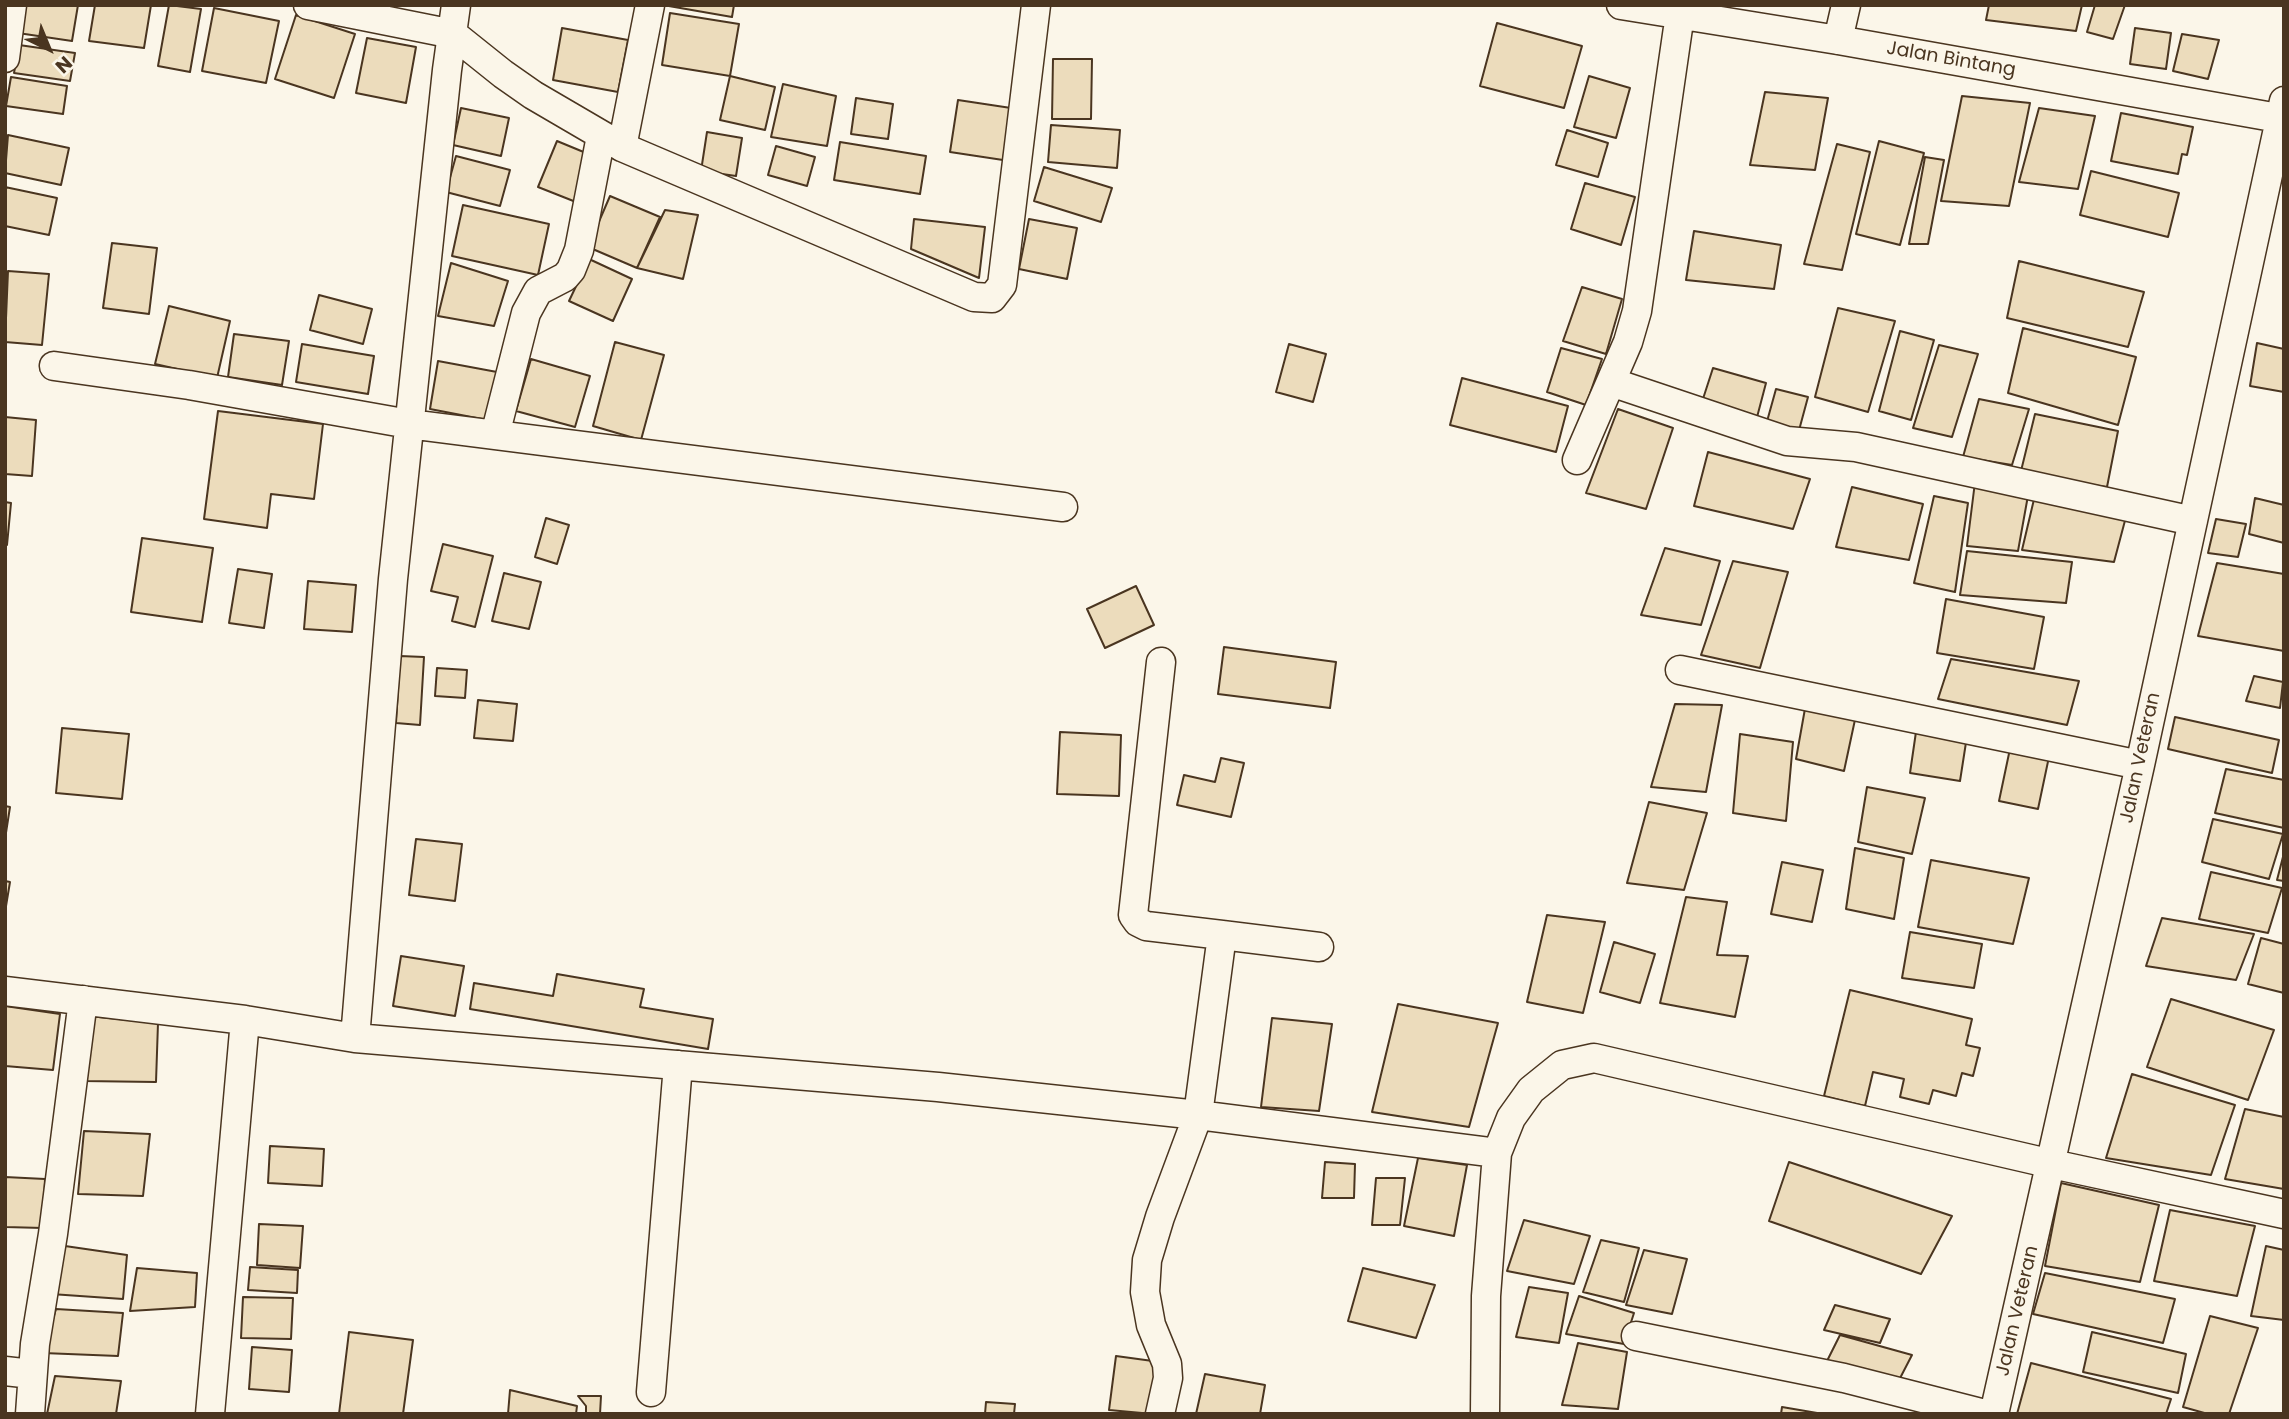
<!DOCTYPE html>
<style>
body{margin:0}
#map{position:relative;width:2289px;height:1419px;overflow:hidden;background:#fbf6e9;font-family:Poppins,sans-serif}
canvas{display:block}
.frame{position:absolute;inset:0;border:7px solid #4a3520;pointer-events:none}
.north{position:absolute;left:14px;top:14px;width:70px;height:70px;-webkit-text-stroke:5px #fbf6e9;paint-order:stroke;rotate:137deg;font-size:19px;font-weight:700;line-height:28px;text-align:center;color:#4a3520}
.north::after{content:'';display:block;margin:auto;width:24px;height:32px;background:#4a3520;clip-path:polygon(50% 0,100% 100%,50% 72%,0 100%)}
</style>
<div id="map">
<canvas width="2289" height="1419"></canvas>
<div class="frame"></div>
<div class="north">N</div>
</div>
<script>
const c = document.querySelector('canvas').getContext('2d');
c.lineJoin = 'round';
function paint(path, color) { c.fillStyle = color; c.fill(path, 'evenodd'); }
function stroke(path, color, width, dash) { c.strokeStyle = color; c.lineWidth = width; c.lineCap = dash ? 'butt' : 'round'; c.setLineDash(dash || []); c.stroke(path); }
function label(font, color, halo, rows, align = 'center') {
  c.font = font + ' Poppins,sans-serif'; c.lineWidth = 5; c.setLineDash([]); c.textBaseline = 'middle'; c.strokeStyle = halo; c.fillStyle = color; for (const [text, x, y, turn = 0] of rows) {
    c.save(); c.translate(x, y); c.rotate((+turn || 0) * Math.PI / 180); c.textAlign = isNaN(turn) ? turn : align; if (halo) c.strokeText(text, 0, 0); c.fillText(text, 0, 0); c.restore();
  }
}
const building = new Path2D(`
 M22 5H78L72 41 18 33Z
 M95 5H151L144 48 89 41Z
 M169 5 201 9 190 72 158 66Z
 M663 5H734L732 17Z
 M1989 5H2082L2076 31 1986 20Z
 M2095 5H2125L2113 39 2087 32Z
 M214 8 279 21 266 83 202 71Z
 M670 13 739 24 730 76 662 65Z
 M296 15 355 34 334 98 275 79Z
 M1497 23 1582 46 1564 108 1480 86Z
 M562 28 628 40 618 92 553 80Z
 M2135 28 2171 33 2166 69 2130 64Z
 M2182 34 2219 40 2208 79 2173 71Z
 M367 38 416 47 406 103 356 93Z
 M19 45 75 53 70 81 14 73Z
 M1053 59H1092L1091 119H1052Z
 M730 76 775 87 765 130 720 120Z
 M1589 76 1630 88 1616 138 1574 127Z
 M11 77 67 86 63 114 6 106Z
 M783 84 836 96 827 146 771 137Z
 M1765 92 1828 98 1815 170 1750 165Z
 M1962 96 2030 103 2009 206 1941 201Z
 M856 98 893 104 888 139 851 134Z
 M958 100 1011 108 1003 160 950 152Z
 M461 108 509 118 501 156 453 145Z
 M2039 108 2095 116 2078 189 2019 182Z
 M2121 113 2193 127 2187 155 2182 154 2178 174 2111 161Z
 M1051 125 1120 130 1117 168 1048 162Z
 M1567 130 1608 143 1598 177 1556 165Z
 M707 132 742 138 736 176 701 171Z
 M8 135 69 148 61 185 5 173Z
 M557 141 586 153 581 204 538 187Z
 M1879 141 1924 153 1900 245 1856 234Z
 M840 142 926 156 920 194 834 180Z
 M1837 144 1870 152 1842 270 1804 264Z
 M776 146 815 157 807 186 768 175Z
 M456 156 510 170 500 206 446 192Z
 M1925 157 1944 160 1928 244H1909Z
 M1044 167 1112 188 1101 222 1034 201Z
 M2091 171 2179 193 2168 237 2080 215Z
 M1585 183 1635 197 1621 245 1571 229Z
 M5 187 57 198 49 235 5 226Z
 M610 196 660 217 637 268 588 247Z
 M463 205 549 224 538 275 452 256Z
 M665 210 698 215 683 279 637 268Z
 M914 219 985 227 979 278 911 249Z
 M1029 219 1077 228 1067 279 1019 269Z
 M1694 231 1781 245 1774 289 1686 280Z
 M112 243 157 248 149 314 103 308Z
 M589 259 632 279 613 321 569 301Z
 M2019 261 2144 292 2128 347 2007 318Z
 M451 263 508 281 494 326 438 316Z
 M8 271 49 274 42 345 5 342Z
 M1582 287 1622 299 1606 354 1563 341Z
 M319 295 372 309 363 344 310 330Z
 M169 306 230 321 217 378 155 364Z
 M1838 308 1895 321 1868 412 1815 397Z
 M2023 328 2136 357 2118 425 2008 393Z
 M1900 331 1934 340 1911 420 1879 411Z
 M234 334 289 341 282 385 228 377Z
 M615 342 664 355 641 440 593 426Z
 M2257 343 2284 349V392L2250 386Z
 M302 344 374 356 368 394 296 382Z
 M1289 344 1326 354 1313 402 1276 392Z
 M1939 345 1978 354 1952 437 1913 428Z
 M1561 348 1602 359 1586 405 1547 392Z
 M531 359 590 376 575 427 516 411Z
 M438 361 497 372 487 420 430 409Z
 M1713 368 1766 383 1756 421 1701 405Z
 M1462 378 1568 406 1556 452 1450 425Z
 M1776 389 1808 397 1798 434 1766 425Z
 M1979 399 2029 409 2012 465 1963 457Z
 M1618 409 1673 428 1646 509 1586 493Z
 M218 411 323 424 314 499 271 494 267 528 204 519Z
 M2035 414 2118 431 2107 487 2020 475Z
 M5 417 36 420 32 476 5 474Z
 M1708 452 1810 479 1793 529 1694 506Z
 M1975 482 2029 490 2018 551 1967 546Z
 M1852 487 1923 504 1909 560 1836 547Z
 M2035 495 2127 513 2114 562 2022 550Z
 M1934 496 1968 503 1955 592 1914 583Z
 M2255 498 2284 505V543L2249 534Z
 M5 502 11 503 7 545H5Z
 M546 518 569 525 557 564 535 557Z
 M2216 519 2246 524 2238 557 2208 553Z
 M142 538 213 548 202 622 131 612Z
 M443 544 493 556 475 627 452 621 458 597 431 591Z
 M1665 548 1720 561 1701 625 1641 615Z
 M1967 551 2072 562 2066 603 1960 595Z
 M1733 561 1788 572 1760 668 1701 655Z
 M2217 563 2284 574V651L2198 636Z
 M238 569 272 574 264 628 229 623Z
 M504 573 541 582 529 629 492 621Z
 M308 581 356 585 352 632 304 629Z
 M1136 586 1154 625 1105 648 1087 609Z
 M1946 599 2044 617 2034 669 1937 653Z
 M1224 647 1336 662 1330 708 1218 694Z
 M400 656 424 657 420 725 396 723Z
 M1951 659 2079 681 2067 725 1938 699Z
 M437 668 467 670 465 698 435 696Z
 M2254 676 2283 682 2280 708 2246 701Z
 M478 700 517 704 513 741 474 738Z
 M1806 703 1856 715 1844 771 1796 759Z
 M1675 704 1722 705 1706 792 1651 787Z
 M2175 717 2279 740 2272 773 2168 749Z
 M1917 725 1967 736 1960 781 1910 773Z
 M62 728 129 734 122 799 56 793Z
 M1060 732 1121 735 1119 796 1057 794Z
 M1740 734 1793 742 1786 821 1733 813Z
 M2011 744 2050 752 2038 809 1999 801Z
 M1221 758 1244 763 1231 817 1177 805 1184 775 1215 782Z
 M2226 769 2284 780V828L2215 813Z
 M1867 787 1925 798 1912 854 1858 842Z
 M1649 802 1707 813 1684 890 1627 883Z
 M5 806 10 807 5 839Z
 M2213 819 2283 834 2269 879 2202 862Z
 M416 839 462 844 455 901 409 895Z
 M1855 848 1904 858 1894 919 1846 909Z
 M2284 853V881L2277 880Z
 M1931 860 2029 878 2013 944 1918 927Z
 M1782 862 1823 870 1812 922 1771 914Z
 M2211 872 2282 888 2268 933 2199 919Z
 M5 881 10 882 5 912Z
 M1686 897 1727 902 1717 955 1748 956 1735 1017 1660 1003Z
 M1547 915 1605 922 1583 1013 1527 1002Z
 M2162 918 2254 934 2236 980 2146 966Z
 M1910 932 1982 944 1974 988 1902 978Z
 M2261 938 2284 944V993L2248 984Z
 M1614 942 1655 954 1640 1003 1600 992Z
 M401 956 464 966 455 1016 393 1006Z
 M557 974 644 989 640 1007 713 1019 708 1049 470 1009 474 983 553 996Z
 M1850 990 1972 1019 1966 1045 1980 1048 1973 1076 1962 1073 1956 1096 1933 1090 1929 1104 1900 1097 1904 1079 1873 1072 1865 1106 1824 1096Z
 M2171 999 2274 1030 2248 1100 2147 1067Z
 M1398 1004 1498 1023 1469 1127 1372 1112Z
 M5 1006 60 1014 53 1070 5 1066Z
 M89 1016 158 1023 156 1082 83 1081Z
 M1272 1018 1332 1024 1319 1111 1261 1107Z
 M2132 1074 2235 1105 2211 1175 2106 1158Z
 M2245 1109 2284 1117V1189L2225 1179Z
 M84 1131 150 1134 143 1196 78 1194Z
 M270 1146 324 1149 322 1186 268 1183Z
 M1418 1158 1467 1165 1454 1236 1404 1226Z
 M1325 1162 1355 1164 1354 1198H1322Z
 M1789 1162 1952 1216 1921 1274 1769 1221Z
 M5 1177 45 1179 43 1228 5 1227Z
 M1376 1178H1405L1400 1225H1372Z
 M2061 1183 2159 1205 2140 1282 2045 1266Z
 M2170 1210 2255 1226 2237 1296 2154 1281Z
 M1524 1220 1590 1236 1574 1284 1507 1271Z
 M259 1224 303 1226 300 1268 257 1265Z
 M1601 1240 1639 1248 1624 1302 1583 1292Z
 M65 1246 127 1255 123 1299 51 1294Z
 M2266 1246 2284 1250V1320L2251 1316Z
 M1644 1250 1687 1259 1672 1314 1626 1305Z
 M250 1267 298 1270 297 1293 248 1290Z
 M137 1268 197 1273 195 1307 130 1311Z
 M1363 1268 1435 1285 1416 1338 1348 1321Z
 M2045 1273 2175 1299 2163 1343 2033 1314Z
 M1529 1287 1568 1293 1559 1343 1516 1337Z
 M1579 1296 1634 1313 1624 1344 1566 1334Z
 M243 1297 293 1298 291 1339 241 1338Z
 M1835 1305 1890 1319 1880 1343 1824 1330Z
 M56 1309 123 1313 118 1356 43 1353Z
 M2210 1316 2258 1328 2229 1414H2208L2183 1407Z
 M349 1332 413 1340 403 1414H339Z
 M2092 1332 2186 1354 2178 1393 2083 1372Z
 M1840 1335 1912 1355 1897 1384 1825 1365Z
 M1578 1343 1627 1352 1618 1409 1562 1405Z
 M252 1347 292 1350 289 1392 249 1389Z
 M1116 1356 1160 1362 1153 1414 1109 1410Z
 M2031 1363 2171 1399 2166 1414H2017Z
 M1205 1374 1265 1385 1260 1414H1196Z
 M55 1376 121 1381 116 1414H47Z
 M510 1390 577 1406 576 1414H508Z
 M578 1396H601L600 1414H586V1406Z
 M986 1402 1015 1404 1014 1414H985Z
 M1782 1407 1823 1414H1781Z`);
paint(building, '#ecdcbc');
stroke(building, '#4a3520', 2);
const street = new Path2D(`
 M308 5 453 34 503 74 533 95 622 147 974 297 992 298 1002 285 1036 5
 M1621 5 1838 40 2284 119
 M1838 40 1846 5
 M5 58 12 5
 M622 147 650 5
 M54 366 189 385 409 424 1063 507
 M1611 382 1787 441 1856 447 2193 521
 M495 435 526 313 538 291 565 277 571 270 579 250 601 136
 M1577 460 1628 342 1637 311 1680 14
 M1680 670 2140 765
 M1222 935 1319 947
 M5 991 245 1020 355 1038 938 1087 1198 1115 1497 1153
 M355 1038 393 579 447 70 456 5
 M1636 1336 1844 1378 1985 1414
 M5 1371 32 1374
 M651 1392 678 1065
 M30 1414 35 1344 53 1234 83 1000
 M210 1414 245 1020
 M1160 1414 1168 1378 1167 1364 1151 1325 1145 1292 1147 1260 1160 1217 1198 1115 1222 935 1146 926 1138 922 1133 915 1161 662
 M1485 1414 1486 1296 1497 1153 1511 1118 1531 1090 1562 1065 1594 1058 2052 1164 2284 1214
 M1994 1414 2140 765 2284 101`);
stroke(street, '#4a3520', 31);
stroke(street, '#fbf6e9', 28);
label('19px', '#4a3520', '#fbf6e9', [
 ["Jalan Bintang",1951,60,10],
 ["Jalan Veteran",2141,758,-78],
 ["Jalan Veteran",2018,1311,-77]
]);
</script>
